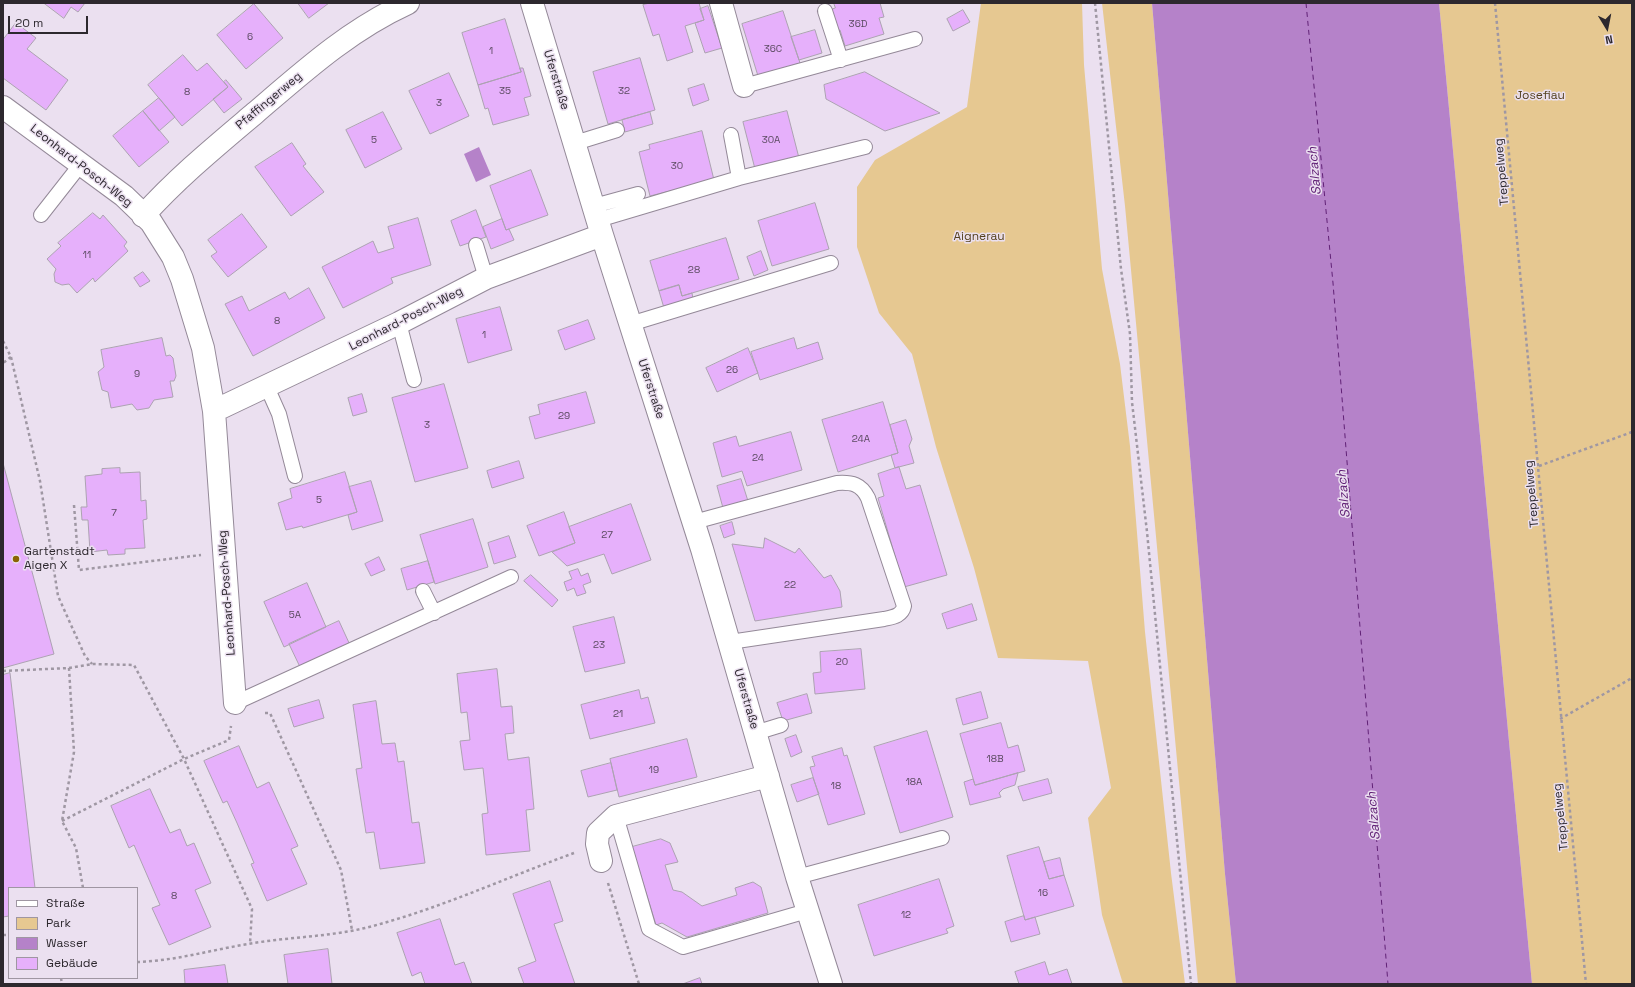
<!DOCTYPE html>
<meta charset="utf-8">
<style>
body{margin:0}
#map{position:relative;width:1635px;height:987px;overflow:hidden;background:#ebe0f0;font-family:"Space Grotesk",sans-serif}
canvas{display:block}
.frame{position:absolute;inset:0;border:4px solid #2d282e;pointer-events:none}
.legend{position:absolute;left:8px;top:887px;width:130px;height:92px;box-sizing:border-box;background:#ebe0f0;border:1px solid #9f96a2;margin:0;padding:5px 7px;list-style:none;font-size:12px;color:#2d282e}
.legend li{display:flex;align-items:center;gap:8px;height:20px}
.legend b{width:20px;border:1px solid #9f96a2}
.north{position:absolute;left:1587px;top:8px;width:40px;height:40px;-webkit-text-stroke:3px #ebe0f0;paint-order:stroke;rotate:170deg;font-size:11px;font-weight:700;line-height:16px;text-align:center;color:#2d282e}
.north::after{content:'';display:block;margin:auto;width:14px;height:18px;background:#2d282e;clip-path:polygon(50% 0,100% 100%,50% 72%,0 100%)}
.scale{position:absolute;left:8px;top:16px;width:80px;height:18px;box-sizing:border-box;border:2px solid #2d282e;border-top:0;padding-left:5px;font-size:12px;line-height:14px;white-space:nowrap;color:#2d282e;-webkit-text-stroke:3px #ebe0f0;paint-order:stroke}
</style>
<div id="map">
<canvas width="1635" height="987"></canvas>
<div class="frame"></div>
<ul class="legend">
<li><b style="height:5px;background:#fff"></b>Straße</li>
<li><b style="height:11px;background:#e6c891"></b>Park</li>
<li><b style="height:11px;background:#b582c9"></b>Wasser</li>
<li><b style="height:11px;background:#e6b0fb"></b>Gebäude</li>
</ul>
<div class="north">N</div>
<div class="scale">20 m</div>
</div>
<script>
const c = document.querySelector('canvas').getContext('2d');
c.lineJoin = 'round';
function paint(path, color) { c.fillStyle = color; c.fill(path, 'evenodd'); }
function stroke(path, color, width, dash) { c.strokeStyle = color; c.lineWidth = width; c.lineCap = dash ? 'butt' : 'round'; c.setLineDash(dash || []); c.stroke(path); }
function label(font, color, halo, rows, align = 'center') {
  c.font = font + ' "Space Grotesk",sans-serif'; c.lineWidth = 3; c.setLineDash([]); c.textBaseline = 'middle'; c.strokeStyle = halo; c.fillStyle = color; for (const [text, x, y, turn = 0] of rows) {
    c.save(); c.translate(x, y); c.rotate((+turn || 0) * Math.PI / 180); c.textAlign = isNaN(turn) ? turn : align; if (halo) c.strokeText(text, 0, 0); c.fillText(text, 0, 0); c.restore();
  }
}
paint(new Path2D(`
 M981 3H1082L1084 65 1102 269 1120 364 1130 446 1145 632 1171 873 1185 984H1123L1102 915 1088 818 1111 788 1088 661 998 658 974 568 936 447 912 354 879 313 857 247V187L875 160 967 107Z
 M1102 3H1152L1225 874 1236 984H1198L1125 206Z
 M1439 3H1632V984H1532Z`), '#e6c891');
paint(new Path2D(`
 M1152 3H1439L1532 984H1236L1225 874Z
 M479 147 491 175 476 182 464 154Z`), '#b582c9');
stroke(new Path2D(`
 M1306 3 1333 283 1388 984`), '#612176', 1, [5, 4]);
const building = new Path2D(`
 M44 3H85L78 12 71 7 64 18Z
 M298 3H329L309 18Z
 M650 3H699L704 20 685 26 693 52 667 61 659 34 653 36 643 5Z
 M834 3H880L884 17 879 18 884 34 845 46 840 30 836 31 830 10 835 8Z
 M254 4 283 38 246 69 217 35Z
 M708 6 722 48 705 53 695 23 704 20 700 9Z
 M963 10 970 22 953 31 947 19Z
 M783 11 800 63 758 76 742 24Z
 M505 19 521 72 478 85 462 33Z
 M16 23 36 38 27 49 68 80 46 110 3 78V40Z
 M815 30 822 53 799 60 791 37Z
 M183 55 197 71 207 63 228 87 182 126 148 85Z
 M640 58 655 110 608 124 593 72Z
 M520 68H523L531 96 524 98 529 115 493 125 488 108 485 109 478 85 521 72Z
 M865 72 940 113 885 131 826 99 824 85Z
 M449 73 469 116 430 134 409 91Z
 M226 80 242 99 224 113 213 99 228 87 224 82Z
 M704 84 709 100 693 106 688 89Z
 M159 98 175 117 159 131 143 111Z
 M143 111 169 142 139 167 113 136Z
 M787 111 799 158 755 169 743 122Z
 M383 112 402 149 365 168 346 130Z
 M650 112 653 124 625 132 622 120Z
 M702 131 714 180 650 196 639 152 650 149 649 145Z
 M292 143 306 164 303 166 324 192 291 216 255 167Z
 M531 170 548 215 506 230 490 186Z
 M815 203 829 249 772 266 758 221Z
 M476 210 486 237 460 246 451 221Z
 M93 213 100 219 103 215 127 242 124 246 128 251 95 282 93 278 77 293 69 284 62 285 55 282 54 274 56 269 47 259 61 246 58 243Z
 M242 214 267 247 228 277 211 256 217 252 208 240Z
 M418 218 431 265 391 278 393 283 343 308 322 267 373 241 378 253 394 248 388 227Z
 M502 219 506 230 509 229 514 240 491 249 483 227Z
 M726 238 739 279 682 296 679 285 659 291 650 261Z
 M761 251 768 270 754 276 747 257Z
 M143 272 150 281 140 287 134 278Z
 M679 285 682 296 692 293 693 299 664 308 659 291Z
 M309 288 325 318 253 356 225 304 242 296 249 311 285 292 289 299Z
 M500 307 512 350 468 363 456 319Z
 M588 320 595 339 565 350 558 331Z
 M162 338 166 356 170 355 173 358 176 376 174 381H170L173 397 154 400 149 408 137 410 132 404 111 408 108 392 102 390 98 372 104 367 101 350Z
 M794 338 797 349 818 342 823 359 760 380 751 352Z
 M748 348 758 373 717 392 706 368Z
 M444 384 468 468 415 482 392 398Z
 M586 392 595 423 535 439 529 417 540 414 538 405Z
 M362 394 367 412 353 416 348 398Z
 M883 402 898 453 838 472 822 420Z
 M906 420 912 439 909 446 914 463 895 468 891 455 898 453 890 425Z
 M791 432 802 470 747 486 742 471 722 477 713 443 736 436 739 446Z
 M519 461 524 478 492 488 487 471Z
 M3 463 54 654 3 668Z
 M899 467 906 489 920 485 947 575 904 587 878 498 884 496 878 474Z
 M120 468V473L140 472 141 501 146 500 147 519 143 520 145 548 125 549V554L108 555 107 550 90 552 88 520H82L81 507H87L85 476 102 474V469Z
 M345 472 357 512 303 528 302 526 286 530 278 503 292 498 290 489Z
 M741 479 748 501 723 508 717 486Z
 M371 481 383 521 352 530 348 515 357 512 349 487Z
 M631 504 651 560 612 574 604 554 567 566 552 552 575 543 569 527Z
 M564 512 575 543 539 556 527 526Z
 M473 519 488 567 435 584 420 535Z
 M732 522 735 534 724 538 720 526Z
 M509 536 516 557 494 564 488 543Z
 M765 538 795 553 799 548 824 578 831 575 840 591 842 607 755 621 732 544 763 548Z
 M379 557 385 570 371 576 365 564Z
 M428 561 434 582 407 590 401 569Z
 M578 569 581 576 588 573 591 582 583 585 586 593 577 596 574 588 567 591 564 582 572 579 569 572Z
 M531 575 558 600 552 607 524 581Z
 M307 583 326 627 284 647 264 602Z
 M972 604 977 620 947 629 942 614Z
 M614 617 625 663 585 672 573 627Z
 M339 621 350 645 300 667 289 644Z
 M861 649 865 689 815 694 813 673 821 672 820 652Z
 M497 669 501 707 512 706 514 733 505 734 508 760 529 757 534 809 526 810 530 851 486 855 482 814 488 813 483 768 464 770 460 741 470 740 467 712 461 713 457 674Z
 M10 673 35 888H9V916L3 917V675Z
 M639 690 641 699 648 697 655 723 590 739 581 705Z
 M981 692 988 718 963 725 956 699Z
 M807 694 812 713 783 721 777 703Z
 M319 700 324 718 294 727 288 709Z
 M376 701 382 744 395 743 398 762 404 761 412 823 419 822 425 863 380 869 374 832 366 833 356 769 362 768 353 705Z
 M1001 723 1008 748 1018 745 1025 771 975 785 960 734Z
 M927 731 953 817 900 833 874 747Z
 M796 735 802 752 791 757 785 739Z
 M687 739 697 777 619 797 610 759Z
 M239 746 257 788 269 782 298 846 291 849 307 884 267 901 251 864 254 863 237 823 227 801 223 803 204 761Z
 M842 748 844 756 847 755 865 814 828 825 810 767 815 766 812 757Z
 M611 763 617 790 588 797 581 771Z
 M1018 773 1015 785 1003 789 999 793 1001 797 970 805 964 782 973 779 975 785Z
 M813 778 819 794 797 802 791 785Z
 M1048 779 1052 793 1023 801 1018 787Z
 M150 789 170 833 180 829 187 846 194 843 211 883 195 890 211 927 169 945 152 908 160 905 134 845 129 848 111 806Z
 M661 839 670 843 678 862 665 865 673 890 682 892 702 906 737 895 735 888 753 882 761 887 768 913 687 937 662 923 656 925 632 847Z
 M1039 847 1049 879 1064 875 1074 906 1025 920 1007 856Z
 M1060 858 1064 875 1049 879 1044 862Z
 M939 879 954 926 946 929 948 933 874 956 858 905Z
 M550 881 563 921 554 924 575 984H524L518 968 536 961 513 894Z
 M1024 916 1025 920 1035 917 1040 934 1011 942 1005 922Z
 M440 919 455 965 464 962 472 984H425L421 972 412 976 397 933Z
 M328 949 332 984H288L284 955Z
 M1045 962 1049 975 1067 969 1072 984H1019L1015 972Z
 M225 965 228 984H185L184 970Z
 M700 978 702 984H683Z`);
paint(building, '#e6b0fb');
stroke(building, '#aca2b1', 1);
const service = new Path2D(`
 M825 11 841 60
 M744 86 915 39
 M731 135 739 178
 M575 143 617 130
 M594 206 638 194
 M41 215 81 164
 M598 220 739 178 865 147
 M476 245 486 278
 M399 323 414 380
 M630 324 831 263
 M267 387 279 414 295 476
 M694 522 837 483C852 482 861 484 868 498L904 606C902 616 893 617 884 619L730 642
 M423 591 434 613
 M235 703 511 577
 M755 733 781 725
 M616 816 649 929 683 947 807 911
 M797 877 942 838`);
const minor = new Path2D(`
 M532 3 602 235 702 549 797 877 831 984
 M721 3 744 86
 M3 107 124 196 151 222 173 257 182 279 203 348 214 411 235 703
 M143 216C177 178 216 146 255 113 304 71 349 30 408 3
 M214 411 399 323 486 278 602 235
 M601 861 597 844 598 833 616 816 768 776`);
stroke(service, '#948998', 16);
stroke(minor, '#948998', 24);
stroke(new Path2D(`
 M1095 3 1121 269 1130 334 1132 402 1147 532 1191 984
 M1495 3 1586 984
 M3 341 11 357 3 363
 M11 357 40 481 58 596 85 656 92 664
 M1539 466 1632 432
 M74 505 79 570 201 555
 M69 668 92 664 134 665 184 759 252 909 250 944
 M3 671 69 668 74 752 62 821 76 848 83 888
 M265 713H270L341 870 352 930
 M1560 719 1632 678
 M62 821 184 759 229 740 231 726
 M608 883 639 984
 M3 935H9
 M137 962C174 961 211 950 248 944 287 937 327 937 365 928 437 910 505 878 574 853
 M61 978 62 984`), '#9f97a3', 2.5, [3, 3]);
stroke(service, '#fff', 14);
stroke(minor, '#fff', 22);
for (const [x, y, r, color] of [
 [16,559,4,"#8a6402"]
]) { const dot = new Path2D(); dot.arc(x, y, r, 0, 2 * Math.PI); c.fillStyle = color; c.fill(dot); stroke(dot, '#ebe0f0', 1.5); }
label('10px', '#5b4a61', null, [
 ["36D",858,24],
 ["6",250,37],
 ["36C",773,49],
 ["1",491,51],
 ["35",505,91],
 ["32",624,91],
 ["8",187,92],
 ["3",439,103],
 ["5",374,140],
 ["30A",771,140],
 ["30",677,166],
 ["11",87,255],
 ["28",694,270],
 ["8",277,321],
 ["1",484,335],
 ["26",732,370],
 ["9",137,374],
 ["29",564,416],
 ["3",427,425],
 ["24A",861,439],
 ["24",758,458],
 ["5",319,500],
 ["7",114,513],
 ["27",607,535],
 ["22",790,585],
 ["5A",295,615],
 ["23",599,645],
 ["20",842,662],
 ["21",618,714],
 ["18B",995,759],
 ["19",654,770],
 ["18A",914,782],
 ["18",836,786],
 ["16",1043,893],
 ["8",174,896],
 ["12",906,915]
]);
label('12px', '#2d282e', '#ebe0f0', [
 ["Uferstraße",556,80,73],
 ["Pfaffingerweg",269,101,-40],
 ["Leonhard-Posch-Weg",81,166,38],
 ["Treppelweg",1502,172,-95],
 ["Leonhard-Posch-Weg",406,319,-27],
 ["Uferstraße",651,389,72],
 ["Treppelweg",1532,494,-95],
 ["Leonhard-Posch-Weg",227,593,-94],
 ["Uferstraße",746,699,74],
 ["Treppelweg",1561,817,-96]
]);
label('12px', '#55421e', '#ebe0f0', [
 ["Josefiau",1540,96],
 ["Aignerau",979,237]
]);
label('12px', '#2d282e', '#ebe0f0', [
 ["Gartenstadt",24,552],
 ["Aigen X",24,566]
], 'left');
label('italic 13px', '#612176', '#ebe0f0', [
 ["Salzach",1315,171,-95],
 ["Salzach",1344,494,-95],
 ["Salzach",1374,816,-95]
]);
</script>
